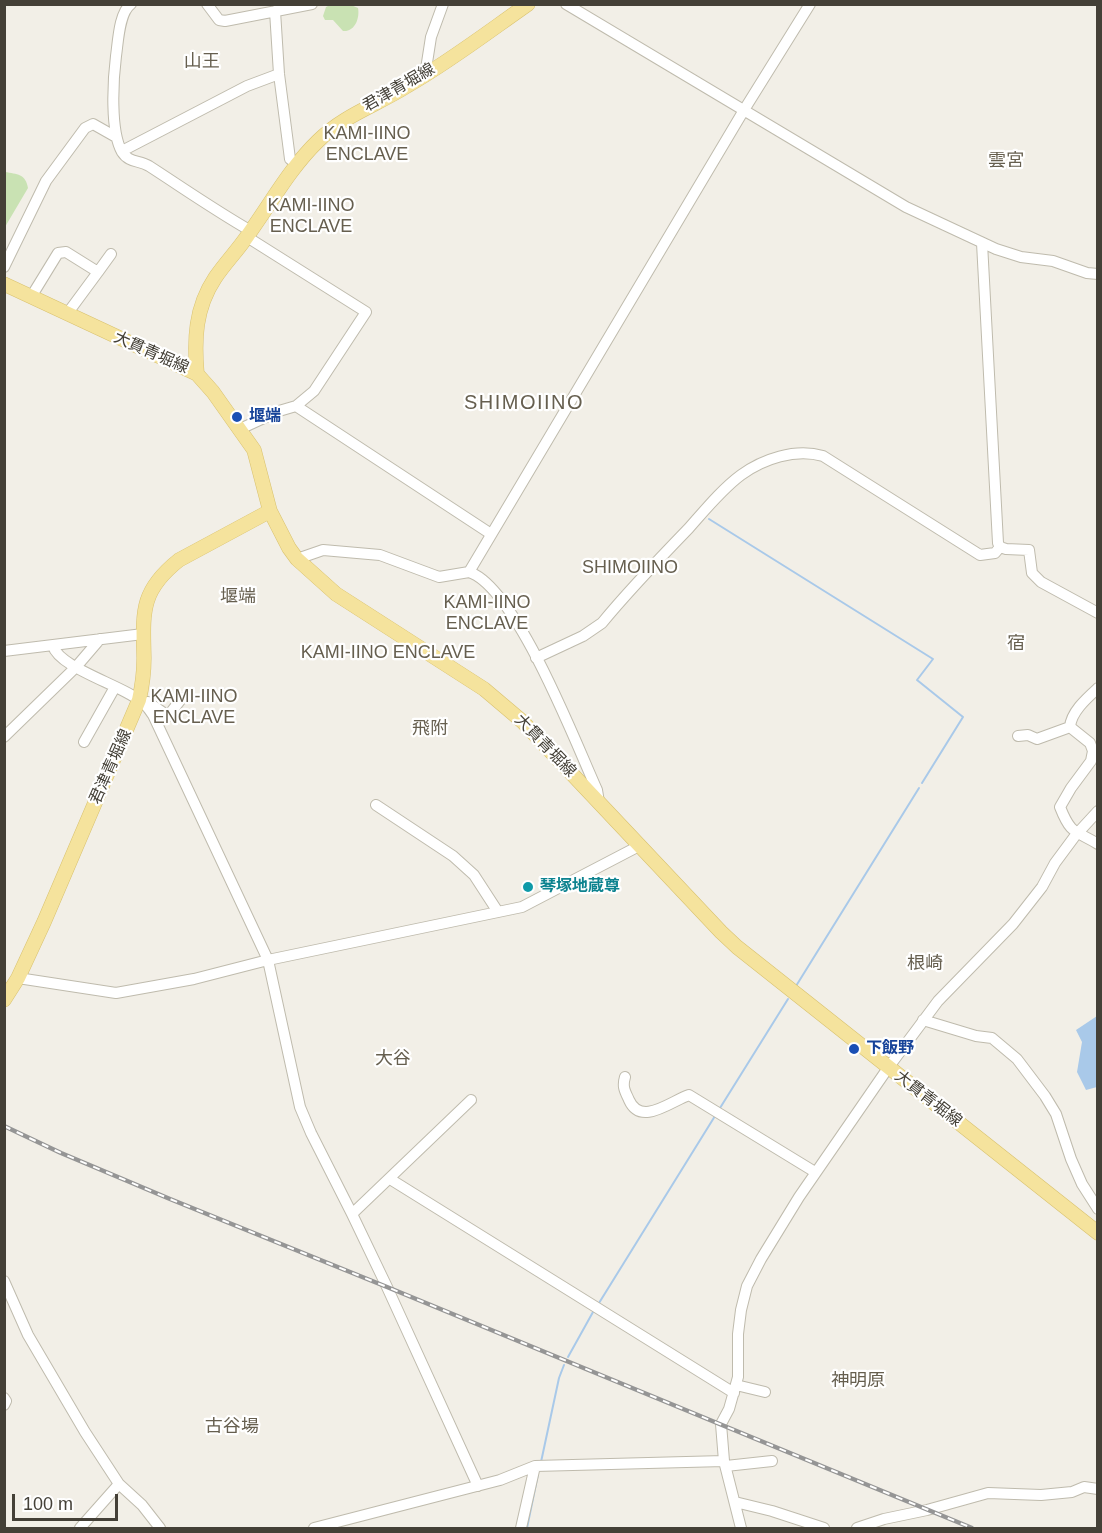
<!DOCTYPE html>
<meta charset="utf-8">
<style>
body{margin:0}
#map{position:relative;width:1102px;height:1533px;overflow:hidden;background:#f2efe7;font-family:Arial,sans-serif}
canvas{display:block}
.frame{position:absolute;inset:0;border:6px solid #444037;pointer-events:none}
.scale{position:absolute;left:12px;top:1494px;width:106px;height:27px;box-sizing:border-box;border:3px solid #444037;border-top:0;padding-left:8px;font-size:18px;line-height:21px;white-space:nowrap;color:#444037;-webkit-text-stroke:4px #fff;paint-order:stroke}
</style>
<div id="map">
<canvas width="1102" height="1533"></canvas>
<div class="frame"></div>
<div class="scale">100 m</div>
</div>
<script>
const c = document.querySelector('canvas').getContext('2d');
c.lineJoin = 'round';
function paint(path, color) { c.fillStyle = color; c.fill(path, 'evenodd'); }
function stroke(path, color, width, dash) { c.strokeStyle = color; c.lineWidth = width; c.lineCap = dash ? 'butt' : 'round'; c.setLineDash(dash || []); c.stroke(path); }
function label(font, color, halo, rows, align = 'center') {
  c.font = font + ' Arial,"Noto Sans JP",sans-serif'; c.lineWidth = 4.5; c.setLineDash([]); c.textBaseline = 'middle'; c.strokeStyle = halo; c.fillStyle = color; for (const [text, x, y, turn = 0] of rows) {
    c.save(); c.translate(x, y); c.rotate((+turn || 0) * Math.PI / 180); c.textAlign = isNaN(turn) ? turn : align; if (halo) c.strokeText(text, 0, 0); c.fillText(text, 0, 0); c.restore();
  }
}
paint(new Path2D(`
 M330 5H351L358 8C360 18 355 32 343 31L333 20H325L323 16 326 7Z
 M5 172C17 174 26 174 28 188L5 227Z`), '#c9e2b3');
paint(new Path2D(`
 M1097 1016V1087L1086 1090 1077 1072 1082 1042 1076 1030Z`), '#a9c9e9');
stroke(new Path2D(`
 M709 519 933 659 917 680 963 717 922 783
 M796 986 919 788
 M720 1108 788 999
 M599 1303 715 1116
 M568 1357 593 1312
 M541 1462 559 1378 564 1365
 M527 1528 538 1474`), '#a9c9e9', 2);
const minor = new Path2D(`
 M131 4C119 12 118 43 116 56 113 80 110 131 122 152 129 163 139 160 149 166 183 188 216 211 251 231
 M207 4 219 20 225 21 312 4
 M566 4 906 207 996 249 1021 257 1053 261 1087 273 1098 274
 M275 11 279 74 290 159 297 164
 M428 73 426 69 431 37 443 4
 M122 151 247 86 279 74
 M982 243 998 543 1000 547
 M4 267 46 181 85 128 93 124 116 137
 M98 272 111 254
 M31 297 58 253 66 252 98 272 67 314
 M296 406 491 534
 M240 429 279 411 296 406 314 391 366 312 247 237
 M1000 547 1006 549 1029 550 1032 573 1041 582 1098 613
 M297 559 323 550 380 555 439 577 469 572C516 587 576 744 597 790L599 802
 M469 572 744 110 810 4
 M53 646C60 669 126 686 144 704 148 707 150 711 153 715L268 960 300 1107 311 1133 352 1214 387 1287 478 1486
 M4 651 143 634
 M536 658 583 636 602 623C629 590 659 559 689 528 705 510 722 489 741 475 763 459 795 448 823 456L980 555 995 553 1000 547
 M1098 688C1087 698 1071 712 1070 727L1090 743 1093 751 1091 761 1071 788 1060 807C1071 835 1075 830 1098 844
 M148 702 168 716 182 698
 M1018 736 1028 735 1037 739 1070 727
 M4 737 76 667 100 639
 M84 742 115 687
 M376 805 453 856 474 875 498 912
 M18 978 116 993 194 979 268 960 522 907 639 846
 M923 1020 976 1036 992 1038 1017 1059 1045 1096 1056 1114 1071 1159 1082 1184 1098 1209
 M625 1077C622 1087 625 1091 629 1100 641 1127 671 1101 689 1095L815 1172
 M390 1179 734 1393
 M352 1214 471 1100
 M4 1281 28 1335 85 1432 119 1484 142 1505 160 1528
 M736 1385 765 1392
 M4 1398 6 1401 4 1405
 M726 1466 772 1461
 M735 1502 772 1511 824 1528
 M80 1528 119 1484
 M314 1528 500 1480 535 1466 724 1461
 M521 1528 535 1466
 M741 1528 724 1461 721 1424 729 1409 738 1377V1334L741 1310 747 1286 761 1259 799 1197 888 1068 938 1001 1013 924 1042 887 1055 863 1075 836 1098 811
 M857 1528 884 1519 927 1510 988 1493 1041 1495 1072 1492 1084 1487 1098 1489`);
const major = new Path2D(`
 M4 284 197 374 213 392 254 450 270 511 289 548 297 559 336 594 484 689 523 722 721 932 737 947 1098 1233
 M197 374C194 340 195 308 215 278 225 263 238 250 248 235 271 203 290 168 318 141 344 115 377 105 407 86 449 62 488 32 528 4
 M4 1000 18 978 44 922 139 700C142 687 144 671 144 658 143 612 140 591 179 560L270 511`);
stroke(minor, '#bfbbad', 12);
stroke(major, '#d8c16e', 15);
stroke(minor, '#fff', 10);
stroke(major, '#f5e39d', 14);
const rail = new Path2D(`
 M4 1126 61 1153 170 1199 387 1287 972 1528`);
stroke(rail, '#959595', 4.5);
stroke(rail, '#fff', 2, [7]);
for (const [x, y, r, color] of [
 [237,417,6,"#1a4fb4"],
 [528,887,6,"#0f9aa8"],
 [854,1049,6,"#1a4fb4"]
]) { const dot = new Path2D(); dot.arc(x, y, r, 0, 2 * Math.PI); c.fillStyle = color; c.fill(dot); stroke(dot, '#fff', 2); }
label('16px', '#444037', '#fff', [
 ["君津青堀線",399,88,-30],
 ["大貫青堀線",151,353,24],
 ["大貫青堀線",545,746,46],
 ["君津青堀線",111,767,-66],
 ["大貫青堀線",928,1099,38]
]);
label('bold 16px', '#164399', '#fff', [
 ["堰端",249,417],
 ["下飯野",866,1049]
], 'left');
label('bold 16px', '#0d838f', '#fff', [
 ["琴塚地蔵尊",540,887]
], 'left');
label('18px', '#665f4f', '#fff', [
 ["山王",202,62],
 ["KAMI-IINO",367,134],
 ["ENCLAVE",367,155],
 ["雲宮",1006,161],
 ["KAMI-IINO",311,206],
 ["ENCLAVE",311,227],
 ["SHIMOIINO",630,568],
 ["堰端",238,597],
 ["KAMI-IINO",487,603],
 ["ENCLAVE",487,624],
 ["宿",1016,644],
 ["KAMI-IINO ENCLAVE",388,653],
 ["KAMI-IINO",194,697],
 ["ENCLAVE",194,718],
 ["飛附",430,729],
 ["根崎",925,964],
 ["大谷",393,1059],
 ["神明原",858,1381],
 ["古谷場",232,1427]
]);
c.letterSpacing = '1.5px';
label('20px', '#665f4f', '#fff', [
 ["SHIMOIINO",524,403]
]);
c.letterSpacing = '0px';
</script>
